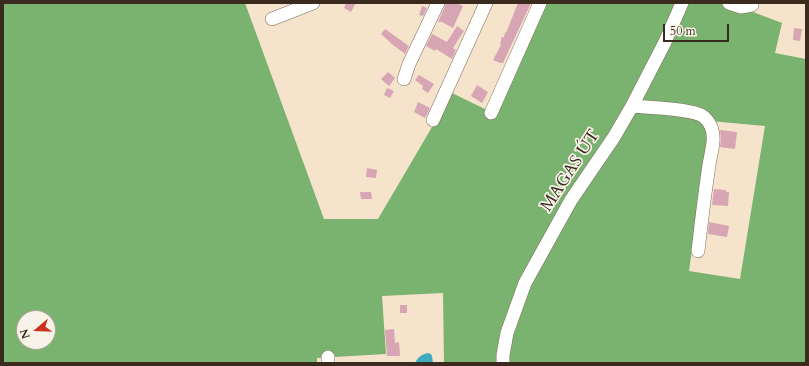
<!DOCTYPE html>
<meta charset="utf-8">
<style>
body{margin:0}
#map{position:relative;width:809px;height:366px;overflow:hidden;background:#f5e4cb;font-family:Cardo,serif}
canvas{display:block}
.frame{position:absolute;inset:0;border:4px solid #3b2a1e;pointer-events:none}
.north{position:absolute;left:16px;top:310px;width:40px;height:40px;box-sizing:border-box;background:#f7f3e8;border:1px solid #aca397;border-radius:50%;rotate:251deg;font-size:11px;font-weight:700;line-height:16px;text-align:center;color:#3b2a1e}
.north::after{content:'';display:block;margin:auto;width:14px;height:18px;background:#c8321e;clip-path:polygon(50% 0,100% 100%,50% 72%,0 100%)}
.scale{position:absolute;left:663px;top:24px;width:66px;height:18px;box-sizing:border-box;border:2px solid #3b2a1e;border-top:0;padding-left:5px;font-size:12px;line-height:14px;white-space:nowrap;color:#3b2a1e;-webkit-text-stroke:3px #f7f3e8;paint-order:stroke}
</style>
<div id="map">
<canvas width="809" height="366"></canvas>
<div class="frame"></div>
<div class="north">N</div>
<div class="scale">50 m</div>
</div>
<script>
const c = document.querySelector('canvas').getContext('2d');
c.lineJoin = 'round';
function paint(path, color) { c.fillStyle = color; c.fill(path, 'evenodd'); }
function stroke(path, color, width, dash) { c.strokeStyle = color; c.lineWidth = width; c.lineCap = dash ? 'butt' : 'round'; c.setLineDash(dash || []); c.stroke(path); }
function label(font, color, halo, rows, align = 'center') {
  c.font = font + ' Cardo,serif'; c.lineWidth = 3.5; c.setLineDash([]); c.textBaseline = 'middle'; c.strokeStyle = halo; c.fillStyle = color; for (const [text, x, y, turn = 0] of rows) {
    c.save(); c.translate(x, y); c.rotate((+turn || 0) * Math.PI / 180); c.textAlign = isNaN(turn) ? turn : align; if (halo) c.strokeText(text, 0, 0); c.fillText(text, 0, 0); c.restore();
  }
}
paint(new Path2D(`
 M3 3H245L324 219H378L452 93 493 113 541 3H729L782 23 775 53 806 59V363H444L443 293 382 296 386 354 317 358V363H3ZM710 121 765 126 740 279 689 271ZM24 318H48V342H24Z`), '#7ab26f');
paint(new Path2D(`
 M428 353 431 354 432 356 433 363H415C418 357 422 354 428 353Z`), '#40acbf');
paint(new Path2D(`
 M346 3H356L351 12 344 8Z
 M446 3H456L463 6 453 28 442 22H438L445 6Z
 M518 3H531L503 63H500L493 60 501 45 500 44 501 41V38L504 37 505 32 506 33Z
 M422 6 427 8 423 16 419 15Z
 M457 26 464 31 453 48 456 50 452 59 436 49 435 51 426 46 432 34 447 42Z
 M794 28 802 29 800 41 793 40Z
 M385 29 409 46 405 54 393 45 381 34Z
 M388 72 395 78 389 86 381 79Z
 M419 75 434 84 428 93 422 89 423 86 415 80Z
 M477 85 488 92 482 103 471 96Z
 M387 88 394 91 390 98 384 95Z
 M418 102 430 108 425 118 414 112Z
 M720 130 737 132 735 149 720 147 721 139Z
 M367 168 377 170 376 178 366 177Z
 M714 189 725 190 727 192H729L728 206 712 205Z
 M360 192H371L372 199H361Z
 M709 222 729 226 727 237 708 234Z
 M400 305H407V313H400Z
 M394 329 395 343 399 342 400 356H387L385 330Z`), '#d7a5b4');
const minor = new Path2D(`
 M729 3 741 7 752 5
 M272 19 313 3
 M404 79 409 64 438 3
 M632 106C646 107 695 109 704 117 711 123 714 133 713 142 712 152 709 162 708 172 704 199 701 225 698 251
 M491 113 540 3
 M433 120 486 3
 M328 357V363
 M503 363V355L507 333 525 283 571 200 614 137 632 106 665 42 682 3`);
stroke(minor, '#7c6b5b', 14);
stroke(minor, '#fff', 13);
label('17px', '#3b2a1e', '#f7f3e8', [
 ["MAGAS ÚT",571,171,-57]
]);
</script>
